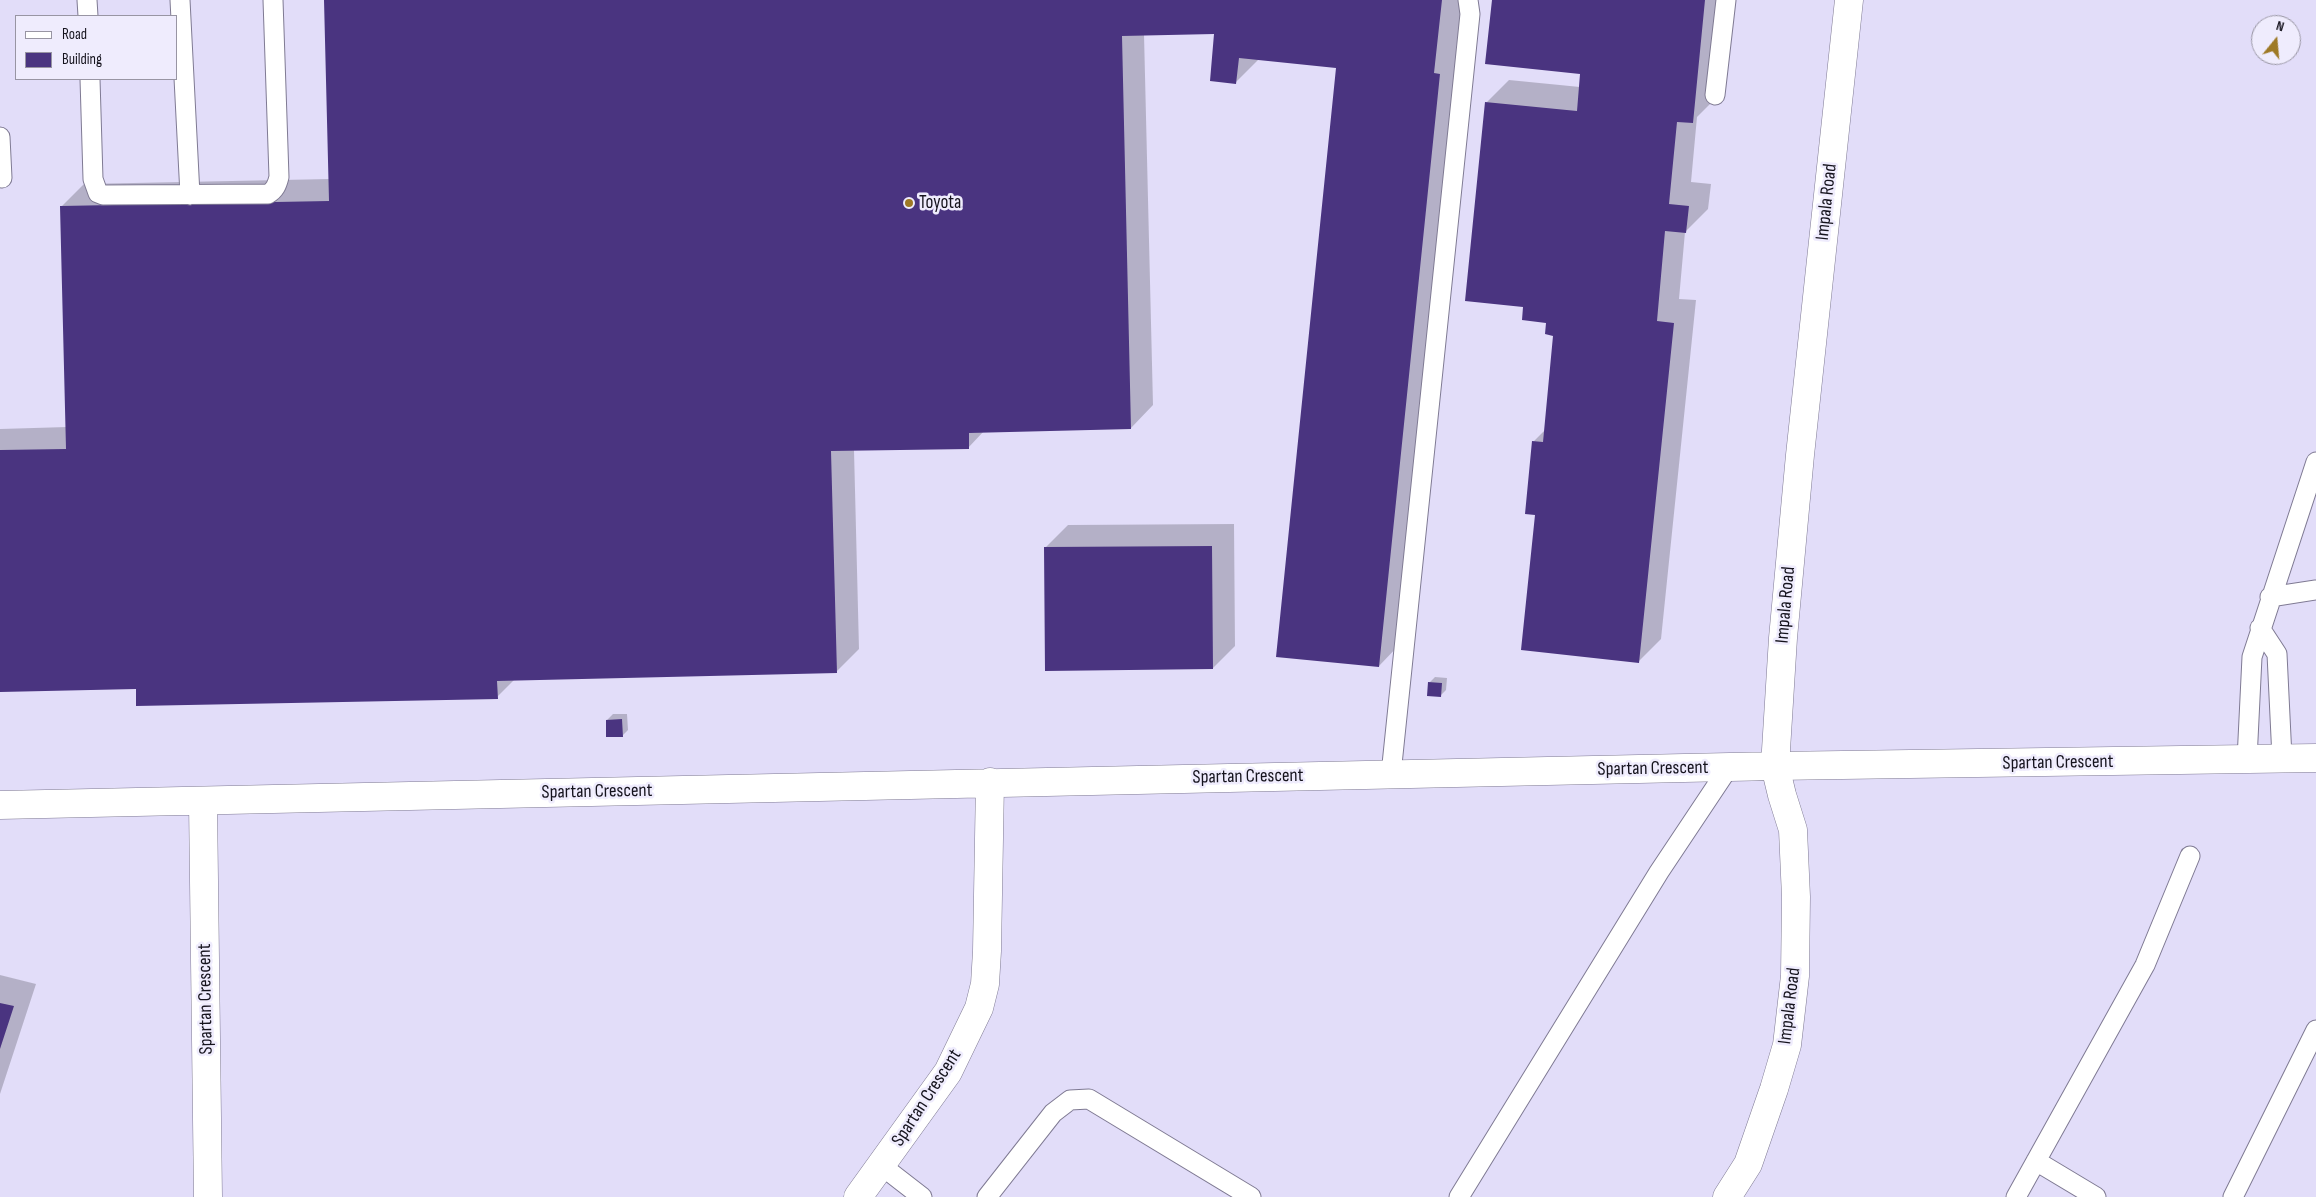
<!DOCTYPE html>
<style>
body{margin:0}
#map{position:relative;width:2316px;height:1197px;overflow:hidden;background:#e2ddf9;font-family:"Sofia Sans Condensed",sans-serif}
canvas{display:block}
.legend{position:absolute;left:15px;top:15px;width:162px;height:65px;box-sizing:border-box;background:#efecfd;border:1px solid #9895a3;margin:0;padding:6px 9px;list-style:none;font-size:15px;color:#15131d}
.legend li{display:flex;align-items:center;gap:10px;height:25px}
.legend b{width:25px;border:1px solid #9895a3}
.north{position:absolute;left:2251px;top:15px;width:50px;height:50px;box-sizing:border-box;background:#efecfd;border:1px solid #9895a3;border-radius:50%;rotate:17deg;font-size:14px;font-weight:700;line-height:20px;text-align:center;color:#15131d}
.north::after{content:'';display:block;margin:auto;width:18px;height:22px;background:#9e7925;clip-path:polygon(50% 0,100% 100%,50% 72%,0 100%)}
</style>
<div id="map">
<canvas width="2316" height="1197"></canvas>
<ul class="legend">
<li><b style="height:6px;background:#fff"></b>Road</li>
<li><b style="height:14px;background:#4a3480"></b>Building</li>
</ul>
<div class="north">N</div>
</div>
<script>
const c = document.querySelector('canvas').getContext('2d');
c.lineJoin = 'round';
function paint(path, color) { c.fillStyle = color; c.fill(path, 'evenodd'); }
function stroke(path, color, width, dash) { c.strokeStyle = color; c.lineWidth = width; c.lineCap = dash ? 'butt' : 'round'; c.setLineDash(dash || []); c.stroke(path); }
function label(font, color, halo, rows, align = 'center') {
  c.font = font + ' "Sofia Sans Condensed",sans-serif'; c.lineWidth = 5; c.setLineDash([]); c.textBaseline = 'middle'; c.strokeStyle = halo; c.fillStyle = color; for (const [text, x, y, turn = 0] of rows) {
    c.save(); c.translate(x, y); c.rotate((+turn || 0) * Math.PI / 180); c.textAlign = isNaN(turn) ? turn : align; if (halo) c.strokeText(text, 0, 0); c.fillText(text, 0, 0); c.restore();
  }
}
paint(new Path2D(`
 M326 0H1462L1456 51 1462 52 1401 643 1379 666 1338 67 1259 59 1236 82 1216 33 1144 34 1153 405 1131 428 984 431 968 448 854 450 859 649 836 672 515 679 497 697 137 687 0 690V429L67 427 61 207 84 184 330 179Z
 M1493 0H1725L1715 99 1697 117 1691 182 1711 184 1708 209 1685 232 1679 299 1696 300 1661 639 1639 661 1536 514 1533 442 1545 430 1555 335 1547 321 1524 306 1486 103 1509 80 1580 87 1581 73Z
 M1234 524 1235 646 1213 668 1045 548 1068 525Z
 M1435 677 1447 678 1446 690 1440 696 1429 683Z
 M613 714H627L628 730 622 736 607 720Z
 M0 975 36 984 0 1094Z`), '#0003');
paint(new Path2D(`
 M324 0H1442L1434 73 1440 74 1379 667 1276 657 1336 68 1239 58 1236 84 1210 81 1214 34 1122 36 1131 429 969 433V449L831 451 837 673 497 681 498 699 136 706V689L0 692V450L66 449 60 206 329 201Z
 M1492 0H1705L1693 123 1677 122 1669 204 1689 206 1686 233 1665 231 1657 321 1674 323 1639 663 1521 650 1535 515 1525 514 1532 441 1543 442 1553 336 1545 334 1546 323 1522 320 1523 307 1465 301 1485 102 1577 111 1580 74 1485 64Z
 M1212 546 1213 669 1045 671 1044 547Z
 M1428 682 1442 683 1441 697 1427 696Z
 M622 719 623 737H606V720Z
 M0 1003 14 1006 0 1049Z`), '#4a3480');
const service = new Path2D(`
 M87 0 88 16
 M180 0 190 195
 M90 79 93 179 98 193 103 195 268 194C275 190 277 185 279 177L273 0
 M1715 95 1726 0
 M0 137 2 178
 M2270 597 2316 590
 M2260 628 2277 654 2282 758
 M2247 760 2252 657 2316 462
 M1391 774 1470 14 1468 0
 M2036 1161 2096 1197
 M882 1166 922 1197
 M987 1197 1053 1113 1070 1100 1089 1099 1251 1197
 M1459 1197 1659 872 1729 767
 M2016 1197 2145 965 2190 856
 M2233 1197 2316 1030`);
const minor = new Path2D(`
 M203 802 208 1197
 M0 805 1775 766 2316 758
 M858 1197 948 1072 979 1008 985 984 987 951 990 782
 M1727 1197 1748 1164 1774 1089 1787 1045 1795 976 1796 897 1793 830 1782 795 1775 766 1783 638 1800 455 1849 0`);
stroke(service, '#7f7a93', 21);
stroke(minor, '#7f7a93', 29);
stroke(service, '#fff', 19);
stroke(minor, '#fff', 28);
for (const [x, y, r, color] of [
 [909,203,5,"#9e7925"]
]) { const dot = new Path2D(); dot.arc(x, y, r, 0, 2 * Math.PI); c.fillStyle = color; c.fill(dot); stroke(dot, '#efecfd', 2); }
label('19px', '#15131d', '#efecfd', [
 ["Impala Road",1827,202,-84],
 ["Impala Road",1786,605,-85],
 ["Spartan Crescent",2058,763,-1],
 ["Spartan Crescent",1653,769,-1],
 ["Spartan Crescent",1248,777,-1],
 ["Spartan Crescent",597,792,-1],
 ["Spartan Crescent",206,999,-91],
 ["Impala Road",1790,1006,-83],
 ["Spartan Crescent",927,1098,-57]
]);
label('19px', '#15131d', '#efecfd', [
 ["Toyota",919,203]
], 'left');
</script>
